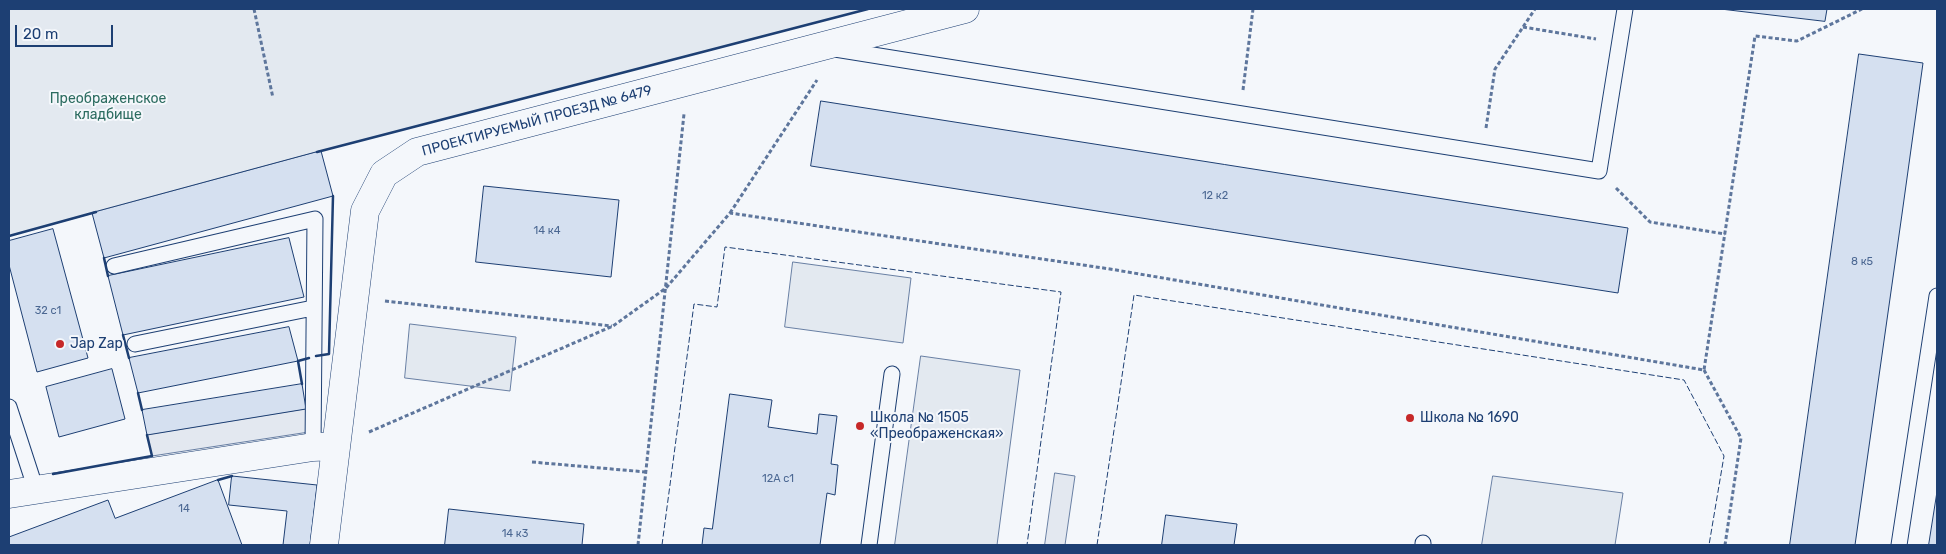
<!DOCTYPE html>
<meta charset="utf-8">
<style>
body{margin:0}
#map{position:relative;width:1946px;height:554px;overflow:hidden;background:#f4f7fb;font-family:Rubik,sans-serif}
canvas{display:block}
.frame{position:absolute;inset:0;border:10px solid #1d3f73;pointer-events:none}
.scale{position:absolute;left:15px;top:25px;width:98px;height:22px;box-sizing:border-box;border:2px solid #1d3f73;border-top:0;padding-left:6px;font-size:15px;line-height:18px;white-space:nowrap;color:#1d3f73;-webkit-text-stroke:4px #f4f7fb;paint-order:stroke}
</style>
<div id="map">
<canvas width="1946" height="554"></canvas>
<div class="frame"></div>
<div class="scale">20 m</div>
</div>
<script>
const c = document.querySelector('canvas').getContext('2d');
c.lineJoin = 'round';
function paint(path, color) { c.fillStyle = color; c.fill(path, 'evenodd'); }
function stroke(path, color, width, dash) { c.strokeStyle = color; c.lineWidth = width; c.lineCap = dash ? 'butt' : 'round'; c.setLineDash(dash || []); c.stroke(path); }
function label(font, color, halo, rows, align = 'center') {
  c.font = font + ' Rubik,sans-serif'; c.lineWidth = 4; c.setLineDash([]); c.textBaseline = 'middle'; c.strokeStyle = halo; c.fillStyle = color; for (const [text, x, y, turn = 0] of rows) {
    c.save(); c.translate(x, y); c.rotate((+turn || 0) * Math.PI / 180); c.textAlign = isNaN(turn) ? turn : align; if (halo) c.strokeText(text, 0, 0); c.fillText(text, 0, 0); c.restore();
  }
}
const green = new Path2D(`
 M9 9H868L321 151 9 236Z
 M793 262 911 278 903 343 785 327Z
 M410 324 516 337 510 391 405 378Z
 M921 356 1020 370 997 545H895Z
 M1493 476 1623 493 1615 545H1482Z`);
paint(green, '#e3e9f0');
stroke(green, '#687fa3', 1);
const parking = new Path2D(`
 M306 409 309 432 152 456 147 435Z
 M1055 473 1075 476 1065 545H1045Z`);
paint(parking, '#e3e8f0');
stroke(parking, '#687fa3', 1);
const building = new Path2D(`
 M1721 9H1827L1825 21Z
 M1859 54 1923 63 1902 214 1855 545H1790Z
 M821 101 1628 228 1618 293 811 166Z
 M321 151 333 196 104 258 92 213Z
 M484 186 619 200 611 277 476 262Z
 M53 229 88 358 37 372 9 265V241Z
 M289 238 304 297 123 335 108 276Z
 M289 327 298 361 138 393 129 358Z
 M112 369 125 419 59 437 46 387Z
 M302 384 306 409 147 435 142 410Z
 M730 394 772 400 768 427 817 434 819 414 837 416 831 464 838 465 835 495 827 493 820 545H702L704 528 712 529Z
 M232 476 317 485 310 545H283L287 511 229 505Z
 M218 480 242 545H10L9 543V537L108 500 115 518Z
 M1937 492V545H1929Z
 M449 509 584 524 582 545H445Z
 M1166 515 1237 524 1234 545H1162Z`);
paint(building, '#d5e0f0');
stroke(building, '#1d3f73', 1);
const service = new Path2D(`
 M835 49 1599 171 1625 9
 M114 266 315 219 313 447
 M135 344 313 308
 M9 407 36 490
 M869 545 892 374
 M1423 545V543
 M1899 545 1937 296`);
const minor = new Path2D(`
 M9 494 313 447 336 446
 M324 545 365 211 384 174 417 152 965 9`);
stroke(service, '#1d3f73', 17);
stroke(minor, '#1d3f73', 29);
stroke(new Path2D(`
 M254 9 273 98
 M1523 27 1596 39
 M1243 90 1253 9
 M1486 128 1495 69 1535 9
 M1616 188 1650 222 1725 234
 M730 213 817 80
 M385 301 612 326
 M1704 370 1741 438 1725 545
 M369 432 613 326 666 288 730 213 1110 269 1704 370 1755 36 1797 41 1862 9
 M532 462 646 472
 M638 545 684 114`), '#5e769c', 3, [4, 2.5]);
stroke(service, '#f4f7fb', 15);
stroke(minor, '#f4f7fb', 28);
stroke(new Path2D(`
 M662 545 694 304 717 307 725 247 1061 292 1027 545
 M1097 545 1134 295 1684 380 1724 456 1709 545`), '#1d3f73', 1, [6, 2.5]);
stroke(new Path2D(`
 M317 152 868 9
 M9 236 96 212
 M104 258 108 276
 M123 335 129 358
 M316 356 329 354 333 196
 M302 384 298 361 309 358
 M138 393 142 410
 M53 474 152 456 147 435
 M218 480 232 476`), '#1d3f73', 2.5);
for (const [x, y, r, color] of [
 [60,344,5,"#c62828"],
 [1410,418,5,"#c62828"],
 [860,426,5,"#c62828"]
]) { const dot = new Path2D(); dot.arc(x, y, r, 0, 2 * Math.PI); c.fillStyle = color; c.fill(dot); stroke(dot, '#f4f7fb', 2); }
label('11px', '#4b6792', null, [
 ["12 к2",1215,196],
 ["14 к4",547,231],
 ["8 к5",1862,262],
 ["32 с1",48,311],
 ["12А с1",778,479],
 ["14",184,509],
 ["14 к3",515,534]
]);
label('14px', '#2c6c60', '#f4f7fb', [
 ["Преображенское",108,99],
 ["кладбище",108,115]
]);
label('14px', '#1d3f73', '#f4f7fb', [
 ["ПРОЕКТИРУЕМЫЙ ПРОЕЗД № 6479",537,121,-15]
]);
label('14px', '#1d3f73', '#f4f7fb', [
 ["Jap Zap",70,344],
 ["Школа № 1505",870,418],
 ["«Преображенская»",870,434],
 ["Школа № 1690",1420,418]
], 'left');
</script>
